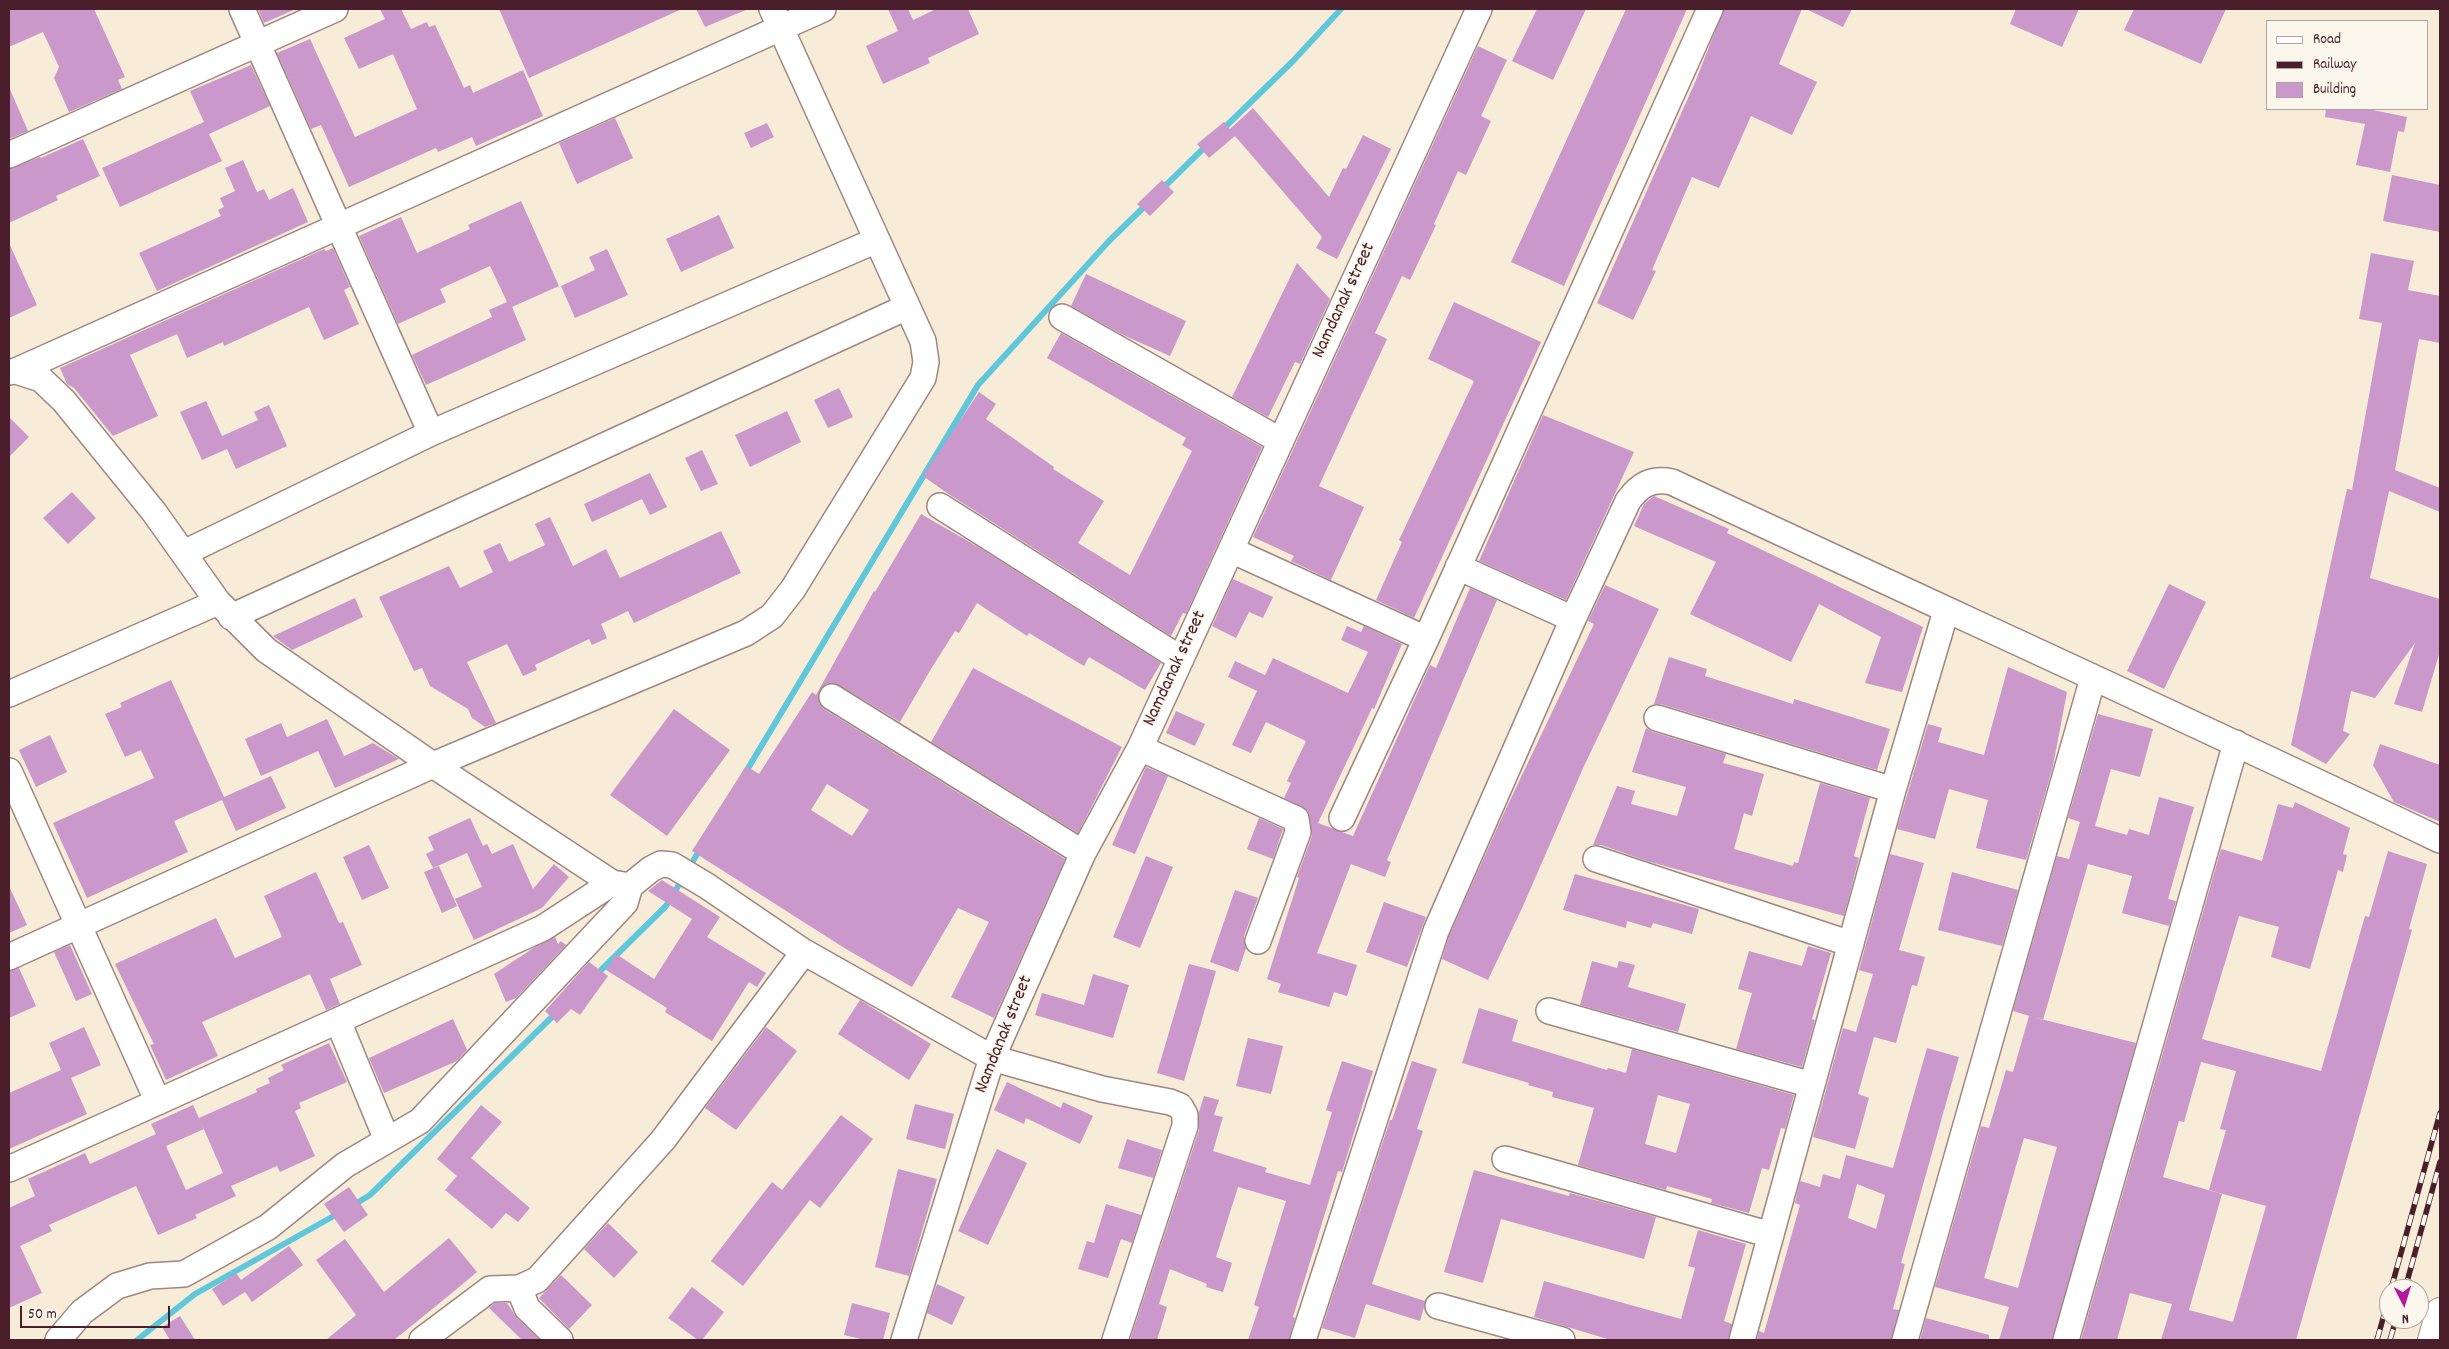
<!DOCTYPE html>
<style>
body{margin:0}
#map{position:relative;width:2449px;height:1349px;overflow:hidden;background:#f6ecd7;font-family:Dekko,sans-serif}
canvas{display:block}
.frame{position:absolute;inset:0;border:10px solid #4a1f2b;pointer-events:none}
.legend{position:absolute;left:2266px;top:20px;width:162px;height:90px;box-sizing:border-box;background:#fbf7ec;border:1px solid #b4a19f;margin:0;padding:6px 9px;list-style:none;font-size:15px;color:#4a1f2b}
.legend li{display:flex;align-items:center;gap:10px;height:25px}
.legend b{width:25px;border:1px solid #b4a19f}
.north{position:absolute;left:2379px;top:1279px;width:50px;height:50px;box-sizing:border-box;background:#fbf7ec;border:1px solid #b4a19f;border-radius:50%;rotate:175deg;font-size:14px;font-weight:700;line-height:20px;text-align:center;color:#4a1f2b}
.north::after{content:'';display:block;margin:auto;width:18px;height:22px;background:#b5179e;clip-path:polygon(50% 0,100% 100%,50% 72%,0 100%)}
.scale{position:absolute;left:20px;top:1306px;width:150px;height:22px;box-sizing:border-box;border:2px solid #4a1f2b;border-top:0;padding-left:6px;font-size:15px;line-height:18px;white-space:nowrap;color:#4a1f2b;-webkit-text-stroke:4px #fbf7ec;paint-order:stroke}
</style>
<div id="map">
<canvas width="2449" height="1349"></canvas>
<div class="frame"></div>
<ul class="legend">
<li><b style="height:6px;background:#fff"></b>Road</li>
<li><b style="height:6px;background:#4a1f2b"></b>Railway</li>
<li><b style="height:14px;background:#ca98ca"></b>Building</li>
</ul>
<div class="north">N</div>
<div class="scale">50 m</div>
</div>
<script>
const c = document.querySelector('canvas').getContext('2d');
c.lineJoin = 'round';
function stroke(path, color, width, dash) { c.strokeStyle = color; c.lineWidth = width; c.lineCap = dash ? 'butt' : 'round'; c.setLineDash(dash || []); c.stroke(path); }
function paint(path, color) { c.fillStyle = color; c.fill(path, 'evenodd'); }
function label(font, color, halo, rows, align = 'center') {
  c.font = font + ' Dekko,sans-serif'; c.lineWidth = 4; c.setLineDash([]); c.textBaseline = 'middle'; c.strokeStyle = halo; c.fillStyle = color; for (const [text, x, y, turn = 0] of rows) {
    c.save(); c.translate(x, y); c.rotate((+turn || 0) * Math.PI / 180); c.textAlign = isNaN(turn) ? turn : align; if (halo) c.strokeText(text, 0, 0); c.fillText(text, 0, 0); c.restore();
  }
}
stroke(new Path2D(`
 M1222 130 1293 61 1341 9
 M1161 190 1208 144
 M744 775 978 385 1109 241 1147 204
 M688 869 701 848
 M595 976 666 906 683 878
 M352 1206 370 1195 557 1012
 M137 1340 195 1294 339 1213`), '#5fc7db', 6);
paint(new Path2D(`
 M9 9H94L125 77 118 80 122 89 69 112 54 78 59 67 43 32 9 47Z
 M258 9H296L264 23Z
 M380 9H401L411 29 427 22 429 27 435 25 464 88 470 85 473 93 523 70 543 116 476 146 472 137 438 152 436 148 349 187 321 125 311 129 277 53 310 39 355 137 417 109 393 54 359 69 344 38 385 19Z
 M499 9H682L529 78Z
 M696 9H748L705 27Z
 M888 9H908L913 20 936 9H968L979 34 928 58 930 63 883 84 866 46 898 31Z
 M1537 9H1586L1553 80 1512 61Z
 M1626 9H1687L1564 286 1511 262Z
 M1724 9H1802L1779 64 1817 82 1792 135 1751 116 1719 188 1692 177 1652 270 1656 271 1633 320 1597 303 1696 80Z
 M1806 9H1852L1843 27Z
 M2016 9H2079L2062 47 2010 24Z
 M2134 9H2226L2201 64 2124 30Z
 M1478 46 1507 60 1481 116 1491 121 1466 175 1458 171 1434 224 1436 225 1410 280 1402 276 1375 333 1387 339 1319 486 1364 507 1331 580 1291 561 1294 556 1253 537Z
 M251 65 270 106 209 134 222 161 120 207 102 168 204 122 190 91Z
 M9 87 28 131 9 139Z
 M1253 108 1329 197 1343 168 1346 169 1363 135 1391 149 1337 259 1316 248 1322 237 1235 136 1209 158 1197 144 1224 122 1230 129Z
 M2326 109H2368L2407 117 2404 132 2398 131 2390 172 2356 165 2365 124 2325 117Z
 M615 118 633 158 577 184 559 143Z
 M767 123 774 137 751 148 744 133Z
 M83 139 100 176 56 196 58 200 9 223V169L40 157 41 158Z
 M243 160 257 192 264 189 269 200 293 188 308 222 157 291 139 253 221 216 218 210 224 207 220 198 235 191 225 168Z
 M2392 175 2440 185V232L2383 221Z
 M1162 180 1174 192 1150 216 1137 204Z
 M521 201 559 286 512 307 526 340 426 385 412 355 492 317 489 310 507 302 490 266 440 289 446 302 398 324 359 236 401 217 417 253 470 229 468 225Z
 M719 215 734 248 681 272 666 239Z
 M9 243 37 305 9 318Z
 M333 248 350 287 344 290 359 324 324 340 309 307 224 346 223 342 187 358 177 334 130 355 158 416 113 436 74 388 67 384 60 368 324 249 326 251Z
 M607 249 628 295 575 318 561 286 595 270 589 257Z
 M2371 253 2414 261 2408 290 2440 296V343L2419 339 2395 470 2440 488V512L2389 491 2370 578 2440 599V651L2422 712 2394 704 2415 643 2375 698 2351 691 2343 731 2350 734 2326 764 2291 745 2347 489 2352 490 2382 323 2359 319Z
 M1297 263 1330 299 1300 364 1295 362 1268 417 1232 397Z
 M1086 274 1186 321 1170 356 1123 335 1071 306Z
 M1454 302 1541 342 1414 618 1376 600 1402 542 1399 540 1474 381 1428 359Z
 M1061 333 1262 447 1186 614 1183 613 1171 636 947 493 923 476 979 392 996 404 986 419 1054 467 1053 469 1104 501 1078 543 1130 575 1192 451 1182 445 1186 438 1047 358Z
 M839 388 853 417 828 428 814 400Z
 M206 401 222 436 258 420 254 412 269 405 287 446 236 469 227 449 202 460 180 412Z
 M787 411 801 442 750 467 735 435Z
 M1543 415 1634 452 1566 600 1479 561Z
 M9 417 29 437 9 457Z
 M702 450 718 484 701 491 685 458Z
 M650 473 667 507 650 515 642 499 592 522 584 504Z
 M72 492 96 518 68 544 43 518Z
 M1654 496 1729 529 1727 533 1923 627 1902 692 1865 683 1881 637 1819 604 1791 662 1690 614 1716 562 1634 526 1644 504Z
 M921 514 980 548 1161 663 1145 690 1089 657 1084 666 1029 633 1027 636 977 603 959 633 955 631 931 669 900 722 839 685 826 684 820 690 819 703 824 709 1065 859 994 1018 951 997 989 922 958 908 912 987 846 949 692 851 746 766 759 774 812 692 816 695 874 591 875 592ZM827 784 869 810 852 836 811 810Z
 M550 517 573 566 606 549 620 578 721 531 741 573 634 623 628 611 601 624 607 638 592 645 589 639 535 665 537 670 523 676 507 644 467 662 496 723 485 727 472 718 468 709 430 686 422 668 414 671 379 597 449 566 460 588 493 572 483 551 500 543 509 562 545 545 535 524Z
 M1233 579 1273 597 1263 618 1249 612 1236 638 1212 626Z
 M2169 584 2206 602 2164 689 2127 671Z
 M1605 585 1659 609 1584 766 1523 906 1488 980 1442 959 1449 936 1503 815 1594 624 1588 621Z
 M1470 588 1497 600 1387 860 1391 862 1385 877 1351 864 1317 953 1357 965 1347 996 1334 992 1329 1007 1278 992 1281 984 1267 979 1299 878 1297 877 1312 836 1308 811 1284 798 1291 783 1287 781 1306 741 1266 722 1251 753 1232 745 1257 691 1228 677 1235 661 1265 675 1273 658 1348 693 1368 652 1341 640 1347 626 1361 632 1364 626 1402 644 1374 709 1372 708 1318 823 1353 836 1430 665 1436 668Z
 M355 598 363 617 292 650 273 636Z
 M1669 657 1707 669 1705 676 1793 704 1794 699 1890 729 1877 770 1661 704H1654Z
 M2008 667 2067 692 2053 766 2026 860 1976 848 1988 800 1949 789 1935 839 1897 829 1928 724 1942 728 1938 742 1984 755Z
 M973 668 1122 747 1078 833 931 742Z
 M171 680 224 797 271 776 286 808 236 831 222 800 174 821 188 852 87 898 53 823 154 778 141 750 125 757 105 714 122 707 120 703Z
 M674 709 730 750 667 836 610 795Z
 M1176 711 1205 724 1195 746 1166 733Z
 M2098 714 2153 729 2140 777 2111 769 2095 826 2127 835 2129 829 2149 835 2159 797 2194 807 2168 899 2176 901 2169 926 2122 913 2132 876 2088 864 2043 1020 2013 1011 2057 856 2069 859 2080 822 2068 818Z
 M327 719 344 756 373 743 399 759 335 788 318 751 261 776 245 739 281 723 287 737Z
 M1646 728 1653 732 1726 754 1723 763 1764 774 1752 816 1744 813 1734 849 1793 866 1794 862 1798 863 1820 783 1870 798 1854 856 1859 858 1844 916 1647 861 1601 845H1593L1617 786 1635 791 1631 804 1677 816 1686 787 1632 772Z
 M50 735 67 772 36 787 19 750Z
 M2380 744 2440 765V822L2394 802 2373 765Z
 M1146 767 1168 776 1135 854 1112 845Z
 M2295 802 2350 828 2343 854 2347 855 2343 872 2338 870 2310 969 2271 957 2279 927 2239 916 2202 1039 2321 1071 2365 916 2369 917 2388 851 2427 864 2409 929 2412 930 2296 1340H2161L2172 1304 2130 1293 2117 1340H2081L2221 849 2262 861 2278 804 2293 808ZM2201 1062 2236 1071 2220 1129 2226 1130 2209 1190 2266 1206 2233 1322 2189 1310 2222 1194 2163 1177 2179 1121 2184 1122Z
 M470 818 483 846 487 844 492 854 513 844 533 889 554 864 569 877 542 908 474 940 455 899 482 887 467 853 433 868 426 854 434 850 428 837Z
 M1259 818 1283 829 1273 859 1247 849Z
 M369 845 389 888 362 900 343 857Z
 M1890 854 1924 863 1899 950 1925 957 1917 986 1912 985 1896 1043 1874 1037 1858 1094 1869 1098 1855 1149 1813 1137 1843 1028 1856 1032 1873 974 1859 970Z
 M1146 856 1173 867 1140 948 1113 937Z
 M439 866 457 906 442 913 424 872Z
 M316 872 339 923 343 922 362 965 330 979 340 1004 326 1010 310 974 202 1022 218 1056 166 1080 150 1045 154 1044 115 964 216 918 235 958 282 937 264 896Z
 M1952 872 2018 890 2002 946 1938 930Z
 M1575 874 1699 909 1692 934 1653 923 1651 928 1627 921 1626 928 1563 910Z
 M662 880 720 917 707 937 766 973 757 987 749 982 712 1041 665 1012 667 1008 606 970 616 954 654 979 692 919 648 891Z
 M9 886 27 925 9 933Z
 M1235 890 1258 898 1244 936 1246 948 1238 972 1210 962Z
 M1384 902 1426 917 1407 967 1366 952Z
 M555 937 558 944 561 941 566 945 516 998 506 1002 494 974 535 947Z
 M70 945 92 994 76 1001 54 952Z
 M1808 946 1831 953 1812 1019 1815 1020 1802 1067 1736 1049 1752 993 1738 989 1749 951 1802 966Z
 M1592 961 1617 968 1619 961 1635 965 1628 987 1686 1004 1678 1032 1580 1005Z
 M589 962 608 976 580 1015 571 1009 557 1023 545 1011Z
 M1189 964 1216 971 1184 1081 1157 1073Z
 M19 968 36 1006 9 1018V971Z
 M1093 974 1129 985 1113 1038 1035 1015 1042 993 1084 1005Z
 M860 1000 931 1044 909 1080 838 1034Z
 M1479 1008 1518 1020 1512 1041 1607 1070 1608 1068 1626 1073 1632 1049 1794 1095 1785 1129 1781 1128 1769 1170 1762 1168 1749 1213 1711 1203 1712 1199 1667 1186 1666 1190 1578 1165 1594 1108 1552 1097 1553 1092 1528 1085 1529 1083 1462 1063ZM1658 1095 1690 1104 1676 1153 1645 1144Z
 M2029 1016 2136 1043 2052 1340H1999L2009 1307 1935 1287 1981 1126 1989 1128 2006 1070 2013 1072ZM2024 1138 2057 1147 2018 1288 1984 1278Z
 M453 1019 467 1050 457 1061 384 1093 369 1058Z
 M84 1027 101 1065 71 1078 87 1114 9 1149V1093L61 1070 49 1043Z
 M766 1027 797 1051 736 1130 705 1108Z
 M1248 1038 1283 1046 1271 1094 1236 1086Z
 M329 1043 347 1082 299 1103 301 1108 295 1111 315 1156 280 1172 277 1166 231 1186 236 1196 195 1215 197 1218 158 1235 136 1186 49 1225 52 1231 20 1246 42 1293 9 1308V1208L35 1196 28 1179 85 1153 90 1164 156 1134 151 1124 193 1105 204 1129 166 1146 186 1190 223 1173 199 1118 257 1092 256 1089 270 1083 268 1078 284 1070 281 1065Z
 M1927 1048 1959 1057 1901 1263 1905 1264 1893 1309 1899 1310 1891 1340H1757L1759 1331 1764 1333 1800 1205 1795 1203 1800 1181 1820 1187 1823 1174 1840 1179 1846 1155 1893 1168ZM1857 1184 1885 1195 1876 1229 1848 1218Z
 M1342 1061 1373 1071 1342 1172 1338 1171 1293 1317 1295 1318 1289 1340H1248L1259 1307 1254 1305 1286 1201 1238 1187 1216 1257 1232 1263 1223 1292 1206 1287 1207 1284 1170 1269 1159 1304 1167 1307 1157 1340H1130L1199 1130V1112L1204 1096 1219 1100 1214 1115 1223 1117 1213 1151 1267 1168 1265 1172 1310 1185 1332 1112 1326 1110Z
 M1412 1061 1437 1069 1417 1129 1423 1131 1372 1284 1425 1301 1424 1307 1420 1321 1366 1304 1355 1338 1322 1328 1390 1120H1392Z
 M1007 1082 1061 1108 1063 1102 1093 1116 1080 1144 1026 1118 1024 1124 994 1110Z
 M915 1104 954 1114 945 1149 906 1139Z
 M481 1105 502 1122 471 1158 530 1208 518 1222 506 1213 492 1229 445 1190 457 1176 437 1159Z
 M841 1115 873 1139 820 1208 810 1200 743 1286 711 1261 772 1182 782 1190Z
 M1127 1139 1162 1150 1153 1178 1118 1168Z
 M997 1149 1027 1163 988 1245 958 1231Z
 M898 1169 937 1179 909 1276 875 1267Z
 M1474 1170 1569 1196 1570 1193 1656 1217 1644 1259 1501 1219 1483 1283 1444 1272Z
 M349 1187 368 1215 344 1232 324 1204Z
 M1106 1204 1141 1215 1132 1243 1121 1239 1108 1278 1078 1269 1087 1241 1094 1243Z
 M608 1223 638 1252 614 1278 584 1249Z
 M1698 1230 1746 1244 1724 1321 1732 1324 1728 1340H1611L1534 1317 1544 1281 1681 1319 1695 1268 1688 1266Z
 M449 1238 477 1272 447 1297 394 1340H326L356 1315 316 1260 345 1239 384 1292Z
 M289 1246 303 1265 252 1302 245 1292 223 1306 212 1289 236 1273 241 1280Z
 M561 1275 592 1305 569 1329 539 1298Z
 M937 1284 965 1297 952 1325 927 1313Z
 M692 1287 724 1312 702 1340H698L668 1318Z
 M495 1303H507L517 1318 540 1340H522L489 1308Z
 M852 1303 890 1313 883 1340H865L844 1335Z
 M180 1316 195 1340H170L162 1327Z
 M1926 1318 1989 1335V1340H1920Z`), '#ca98ca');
const minor = new Path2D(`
 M242 9 431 433
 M9 155 335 9
 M1062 317 1281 441
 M16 371 823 9
 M9 372 16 371 41 379 64 401 154 512 218 602 266 650 433 765 612 883 630 886 651 869 661 864 672 865 707 886 804 952 992 1058 1102 1089 1170 1102 1180 1106 1185 1115V1126L1115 1340
 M940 506 1181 659
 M1231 550 1426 639
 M184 553 431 433 877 240
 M1458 567 1573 619
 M231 617 907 307
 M9 694 218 602
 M832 697 1083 853
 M1657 718 1893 790
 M1140 748 1296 819 1298 832 1258 941
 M9 771 158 1102
 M1342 818 1426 639 1710 9
 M1596 859 1851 944
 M9 957 433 765 746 633 772 616 793 589 923 378 926 362 923 341 772 9
 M1549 1011 1812 1085
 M338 1021 387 1140
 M1505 1159 1771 1235
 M9 1169 543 928 612 883
 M519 1288 527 1308 560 1340
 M1438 1306 1562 1340
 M58 1340 82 1312 117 1286 150 1276 184 1274 268 1227 345 1165 420 1121 625 903 630 886
 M422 1340 490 1289 519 1288 537 1280 663 1140 804 952
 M904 1340 992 1058 1083 853 1140 748 1479 9
 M1303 1340 1436 931 1573 619 1628 501C1640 484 1652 478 1672 482 1928 602 2185 718 2440 840
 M1742 1340 1893 790 1946 611
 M1905 1340 2093 678
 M2066 1340 2236 743`);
const major = new Path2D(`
 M2432 1340 2440 1312`);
stroke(minor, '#a08681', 28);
stroke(major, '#a08681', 30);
stroke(minor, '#fff', 25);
stroke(major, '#fff', 28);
const rail = new Path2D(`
 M2391 1289 2440 1113
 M2405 1289 2440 1162
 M2377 1340 2389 1297
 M2390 1340 2396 1319`);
stroke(rail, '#4a1f2b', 5.5);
stroke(rail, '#fbf7ec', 4, [11]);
label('19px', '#4a1f2b', '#fbf7ec', [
 ["Namdanak street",1345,301,-65],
 ["Namdanak street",1176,669,-65],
 ["Namdanak street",1005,1035,-68]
]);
</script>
